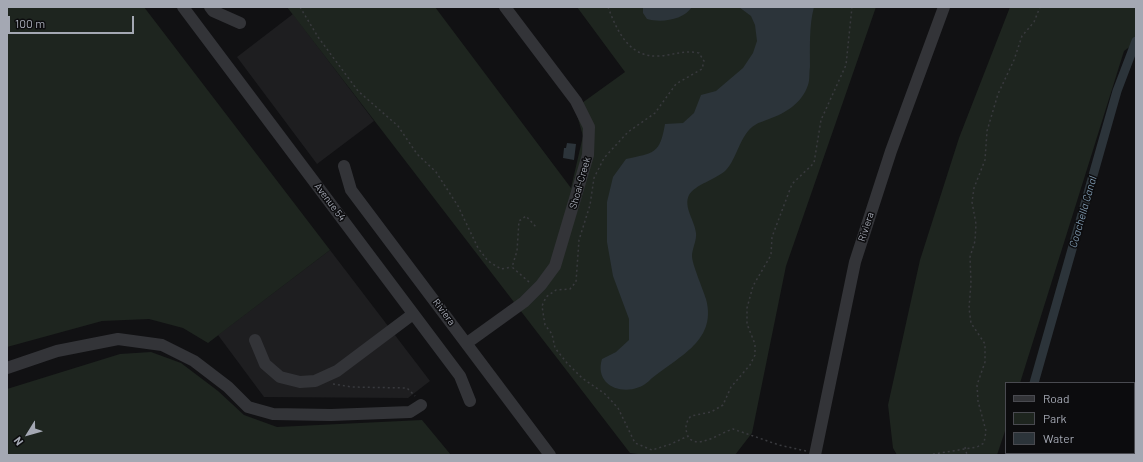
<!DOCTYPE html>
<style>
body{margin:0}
#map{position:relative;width:1143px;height:462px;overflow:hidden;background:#111113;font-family:Barlow,sans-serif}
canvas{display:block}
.frame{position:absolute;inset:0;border:8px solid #a4a8b3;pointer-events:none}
.legend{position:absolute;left:1005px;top:382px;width:130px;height:72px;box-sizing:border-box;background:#0c0c0e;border:1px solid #494a50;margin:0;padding:5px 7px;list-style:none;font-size:12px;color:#a4a8b3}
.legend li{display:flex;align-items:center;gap:8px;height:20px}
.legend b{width:20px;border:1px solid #494a50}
.north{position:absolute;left:8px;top:414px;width:40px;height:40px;-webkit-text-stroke:3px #0c0c0e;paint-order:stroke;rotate:233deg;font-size:11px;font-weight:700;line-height:16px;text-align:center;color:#a4a8b3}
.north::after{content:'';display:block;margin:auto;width:14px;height:18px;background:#a4a8b3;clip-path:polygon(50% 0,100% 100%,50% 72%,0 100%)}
.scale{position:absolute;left:8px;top:16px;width:126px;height:18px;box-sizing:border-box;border:2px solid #a4a8b3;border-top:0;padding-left:5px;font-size:12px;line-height:14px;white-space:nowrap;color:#a4a8b3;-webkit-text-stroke:3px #0c0c0e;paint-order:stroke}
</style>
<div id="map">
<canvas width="1143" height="462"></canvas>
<div class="frame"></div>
<ul class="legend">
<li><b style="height:5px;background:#333438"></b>Road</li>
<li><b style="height:11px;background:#1e251f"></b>Park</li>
<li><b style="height:11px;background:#2c343a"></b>Water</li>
</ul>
<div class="north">N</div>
<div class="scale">100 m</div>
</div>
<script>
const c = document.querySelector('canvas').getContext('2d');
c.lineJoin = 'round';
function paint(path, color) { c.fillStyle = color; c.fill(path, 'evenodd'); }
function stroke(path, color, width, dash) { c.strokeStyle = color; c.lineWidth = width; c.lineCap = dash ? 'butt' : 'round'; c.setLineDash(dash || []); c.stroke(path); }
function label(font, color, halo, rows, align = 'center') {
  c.font = font + ' Barlow,sans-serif'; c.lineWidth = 3; c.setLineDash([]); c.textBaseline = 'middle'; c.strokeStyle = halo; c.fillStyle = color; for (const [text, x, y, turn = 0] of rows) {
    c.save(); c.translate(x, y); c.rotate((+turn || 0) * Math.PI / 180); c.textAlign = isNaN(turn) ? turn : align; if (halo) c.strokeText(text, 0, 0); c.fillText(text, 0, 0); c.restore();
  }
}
paint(new Path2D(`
 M293 14 374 121 317 164 237 57Z
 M330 250 430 381 408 398 264 397 218 335Z`), '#1e1e20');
paint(new Path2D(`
 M7 7H144L330 250 208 343 183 328 149 319 102 321 7 347Z
 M287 7H435L571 188 583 136 575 108 625 72 577 7H876L786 266 752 433 735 455H646L630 453Z
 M1010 7H1136V42L1124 51 1020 383H1006V428L997 455H897L893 448 888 405 920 260 959 138Z
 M151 352 181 363 218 391 244 415 277 427 422 420 451 455H7V389L120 354Z`), '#1e251f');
paint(new Path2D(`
 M643 7H692C683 20 662 23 647 19L643 13Z
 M739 7H814C809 25 810 48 810 67 809 72 810 80 808 85 802 103 786 113 769 119 765 121 759 122 755 125 740 134 737 159 726 170 717 179 694 185 689 195 683 207 695 221 696 233 697 240 692 249 692 256 692 264 703 289 706 299 718 343 674 358 649 381 629 399 593 388 602 359L616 352 629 340V319L613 276 607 242V202L613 177 626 159C654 153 660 154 665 124L683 123 694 113 701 95 716 91 743 68 753 53 757 41 755 25 751 16Z
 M567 143 576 144 574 160 563 158 564 148H566Z`), '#2c343a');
stroke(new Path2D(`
 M1034 383 1117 91 1136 41
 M1012 455 1013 453`), '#2c343a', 9);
stroke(new Path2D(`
 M300 7 318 37 358 91 398 126 417 154 436 172 458 206 478 248 488 261 501 269 512 267
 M608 7C617 31 629 58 659 56 673 55 685 50 699 53L704 61 702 69 676 84 655 113 628 132 604 158 594 178 590 205 579 240 576 282 570 289 556 290 546 297 542 306 545 325 552 334 555 348 567 363 582 378 605 394 618 408 635 443 652 450 671 444 688 436
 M529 282 512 267 517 251 519 221 526 216 536 227
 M333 384 352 387 407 388 415 396
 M965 447 967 455
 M806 451 779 445 733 429C721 432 694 453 687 434 685 426 686 422 691 416L711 412 723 405 731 387 750 365 755 355V344L747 324V308L753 286 771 255 772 237 792 184 814 163 821 120 846 65 852 7
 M928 455 977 447 984 443 986 431 978 401 977 385 985 362V344L971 323 969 308 971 283 970 257 975 241 976 224 972 202 974 188 985 160 987 131 998 94 1014 60 1022 36 1034 22 1040 7`), '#393a3e', 1.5, [2, 3]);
stroke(new Path2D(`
 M183 7 460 376 470 401
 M210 7 213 11 240 23
 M344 166 351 190 550 455
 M255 340 265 364 280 377 300 382 315 381 337 371 413 314
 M467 343 524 302 541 285 555 266 588 155 589 127 576 101 505 7
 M7 368 57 351 118 339 162 345 194 361 228 387 248 407 273 414 331 415 410 412 421 405
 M815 455 855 262 891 151 944 7`), '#333438', 12);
label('10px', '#a4a8b3', '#0c0c0e', [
 ["Shoal-Creek",580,183,-74],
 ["Avenue 54",330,202,53],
 ["Riviera",866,227,-72],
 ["Riviera",444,312,53]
]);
label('italic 11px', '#7c96ac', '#0c0c0e', [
 ["Coachella Canal",1083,212,-74]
]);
</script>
